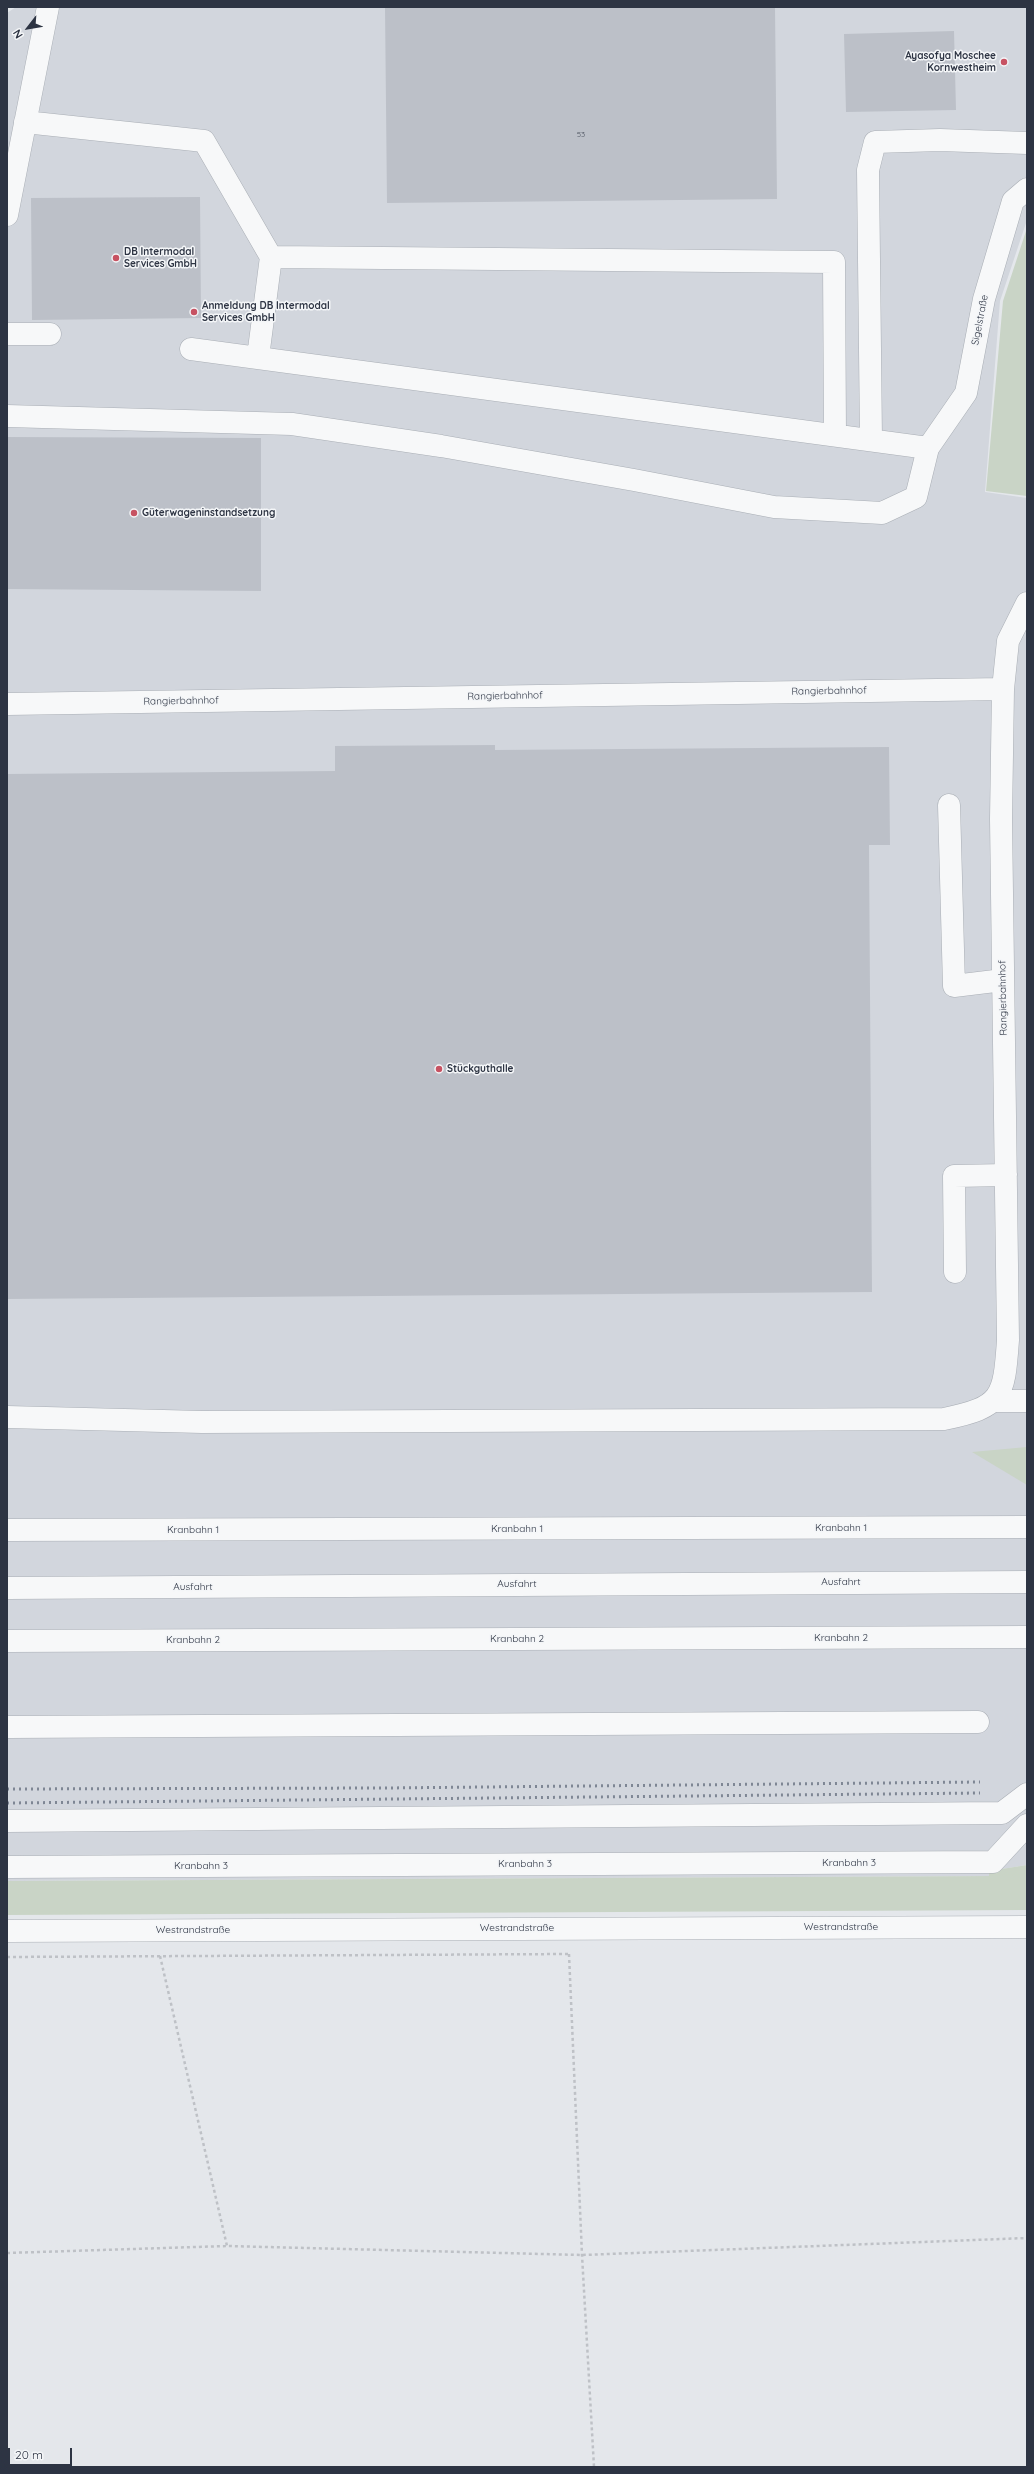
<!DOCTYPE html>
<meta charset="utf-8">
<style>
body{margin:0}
#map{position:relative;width:1034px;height:2474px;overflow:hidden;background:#e4e7eb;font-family:Quicksand,sans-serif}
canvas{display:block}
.frame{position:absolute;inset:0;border:8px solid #2d3443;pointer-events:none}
.north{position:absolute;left:8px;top:8px;width:40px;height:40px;-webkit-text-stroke:3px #f4f6f8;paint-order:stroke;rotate:239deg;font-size:11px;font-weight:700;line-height:16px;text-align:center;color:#2d3443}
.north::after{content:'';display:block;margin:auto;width:14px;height:18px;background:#2d3443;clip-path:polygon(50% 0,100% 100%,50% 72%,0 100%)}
.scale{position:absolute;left:8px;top:2448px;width:64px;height:18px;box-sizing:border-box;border:2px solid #2d3443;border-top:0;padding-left:5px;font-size:12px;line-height:14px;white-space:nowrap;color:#2d3443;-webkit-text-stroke:3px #f4f6f8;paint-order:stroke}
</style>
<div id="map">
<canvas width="1034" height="2474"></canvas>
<div class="frame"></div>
<div class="north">N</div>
<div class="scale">20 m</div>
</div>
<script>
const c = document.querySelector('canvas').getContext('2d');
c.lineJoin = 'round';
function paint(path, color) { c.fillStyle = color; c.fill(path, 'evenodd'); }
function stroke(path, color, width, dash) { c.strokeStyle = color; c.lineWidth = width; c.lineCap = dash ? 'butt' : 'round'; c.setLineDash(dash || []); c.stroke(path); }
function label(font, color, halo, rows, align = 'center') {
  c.font = font + ' Quicksand,sans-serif'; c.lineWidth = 3; c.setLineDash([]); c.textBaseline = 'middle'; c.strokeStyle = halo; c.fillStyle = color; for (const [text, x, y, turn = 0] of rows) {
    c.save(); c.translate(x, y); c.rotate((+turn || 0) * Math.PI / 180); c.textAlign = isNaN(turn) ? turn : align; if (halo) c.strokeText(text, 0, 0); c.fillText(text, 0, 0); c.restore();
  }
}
paint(new Path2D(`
 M16 7H1027V220L1000 301 985 492 1027 498V1865L990 1871V1876L7 1881V13Z`), '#d2d6dd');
paint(new Path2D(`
 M1027 228V496L986 491 1003 301Z
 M1027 1447V1485L972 1452Z
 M1027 1865V1910L7 1915V1881L989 1876V1871Z`), '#c9d4c6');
paint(new Path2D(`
 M385 7H775L777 199 387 203Z
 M954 31 956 110 846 112 844 34Z
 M200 197 201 318 32 320 31 198Z
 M7 437 261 438V591L7 589Z
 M495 745V750L889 747 890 845H869L872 1292 7 1299V774L335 771V746Z`), '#bcc0c8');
const minor = new Path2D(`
 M25 122 204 141 271 257
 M7 215 48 7
 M7 334H50
 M191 349 928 448
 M258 357 271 257 834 262 835 435
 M7 416 292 424 441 446 634 480 774 507 882 513 916 497 928 448 966 393 984 299 1013 201 1027 189
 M871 440 868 170 875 142 940 140 1027 143
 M7 704 1003 689
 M949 805 954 986 1003 980
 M955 1272 954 1176 1006 1175
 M994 1401H1027
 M7 1417 202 1422 944 1419C1002 1407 1004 1398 1008 1340L1001 819 1003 689 1008 641 1027 603
 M7 1530 1027 1527
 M7 1588 1027 1582
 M7 1641 1027 1637
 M7 1727 978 1722
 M7 1821 1002 1813 1027 1794
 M7 1867 993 1862 1027 1825
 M7 1931 1027 1927`);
stroke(minor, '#a9aeb5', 23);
stroke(new Path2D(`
 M569 1954 582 2255 594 2467
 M160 1956 227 2246
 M7 1957 569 1954
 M7 2253 227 2246 582 2255 1027 2238`), '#bec1c6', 2.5, [3, 3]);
stroke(minor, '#f7f8f9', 22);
stroke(new Path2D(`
 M7 1789 385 1788 980 1782
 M7 1803 980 1793`), '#7e8694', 3, [2, 4]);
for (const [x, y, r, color] of [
 [1004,62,4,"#c75262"],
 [116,258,4,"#c75262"],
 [194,312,4,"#c75262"],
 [134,513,4,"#c75262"],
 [439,1069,4,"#c75262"]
]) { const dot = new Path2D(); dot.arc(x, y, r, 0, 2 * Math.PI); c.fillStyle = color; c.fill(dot); stroke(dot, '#f4f6f8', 1.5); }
label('8px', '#515764', null, [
 ["53",581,135]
]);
label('bold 10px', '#2d3443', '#f4f6f8', [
 ["Ayasofya Moschee",996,56,"right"],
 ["Kornwestheim",996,68,"right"],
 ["DB Intermodal",124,252],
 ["Services GmbH",124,264],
 ["Anmeldung DB Intermodal",202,306],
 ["Services GmbH",202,318],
 ["Güterwageninstandsetzung",142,513],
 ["Stückguthalle",447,1069]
], 'left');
label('10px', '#2d3443', '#f4f6f8', [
 ["Sigelstraße",980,320,-79],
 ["Rangierbahnhof",829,691,-1],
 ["Rangierbahnhof",505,696,-1],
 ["Rangierbahnhof",181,701,-1],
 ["Rangierbahnhof",1003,998,-91],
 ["Kranbahn 1",841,1528],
 ["Kranbahn 1",517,1529],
 ["Kranbahn 1",193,1530],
 ["Ausfahrt",841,1582],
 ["Ausfahrt",517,1584],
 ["Ausfahrt",193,1587],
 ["Kranbahn 2",841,1638],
 ["Kranbahn 2",517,1639],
 ["Kranbahn 2",193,1640],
 ["Kranbahn 3",849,1863],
 ["Kranbahn 3",525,1864],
 ["Kranbahn 3",201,1866],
 ["Westrandstraße",841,1927],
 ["Westrandstraße",517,1928],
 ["Westrandstraße",193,1930]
]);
</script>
